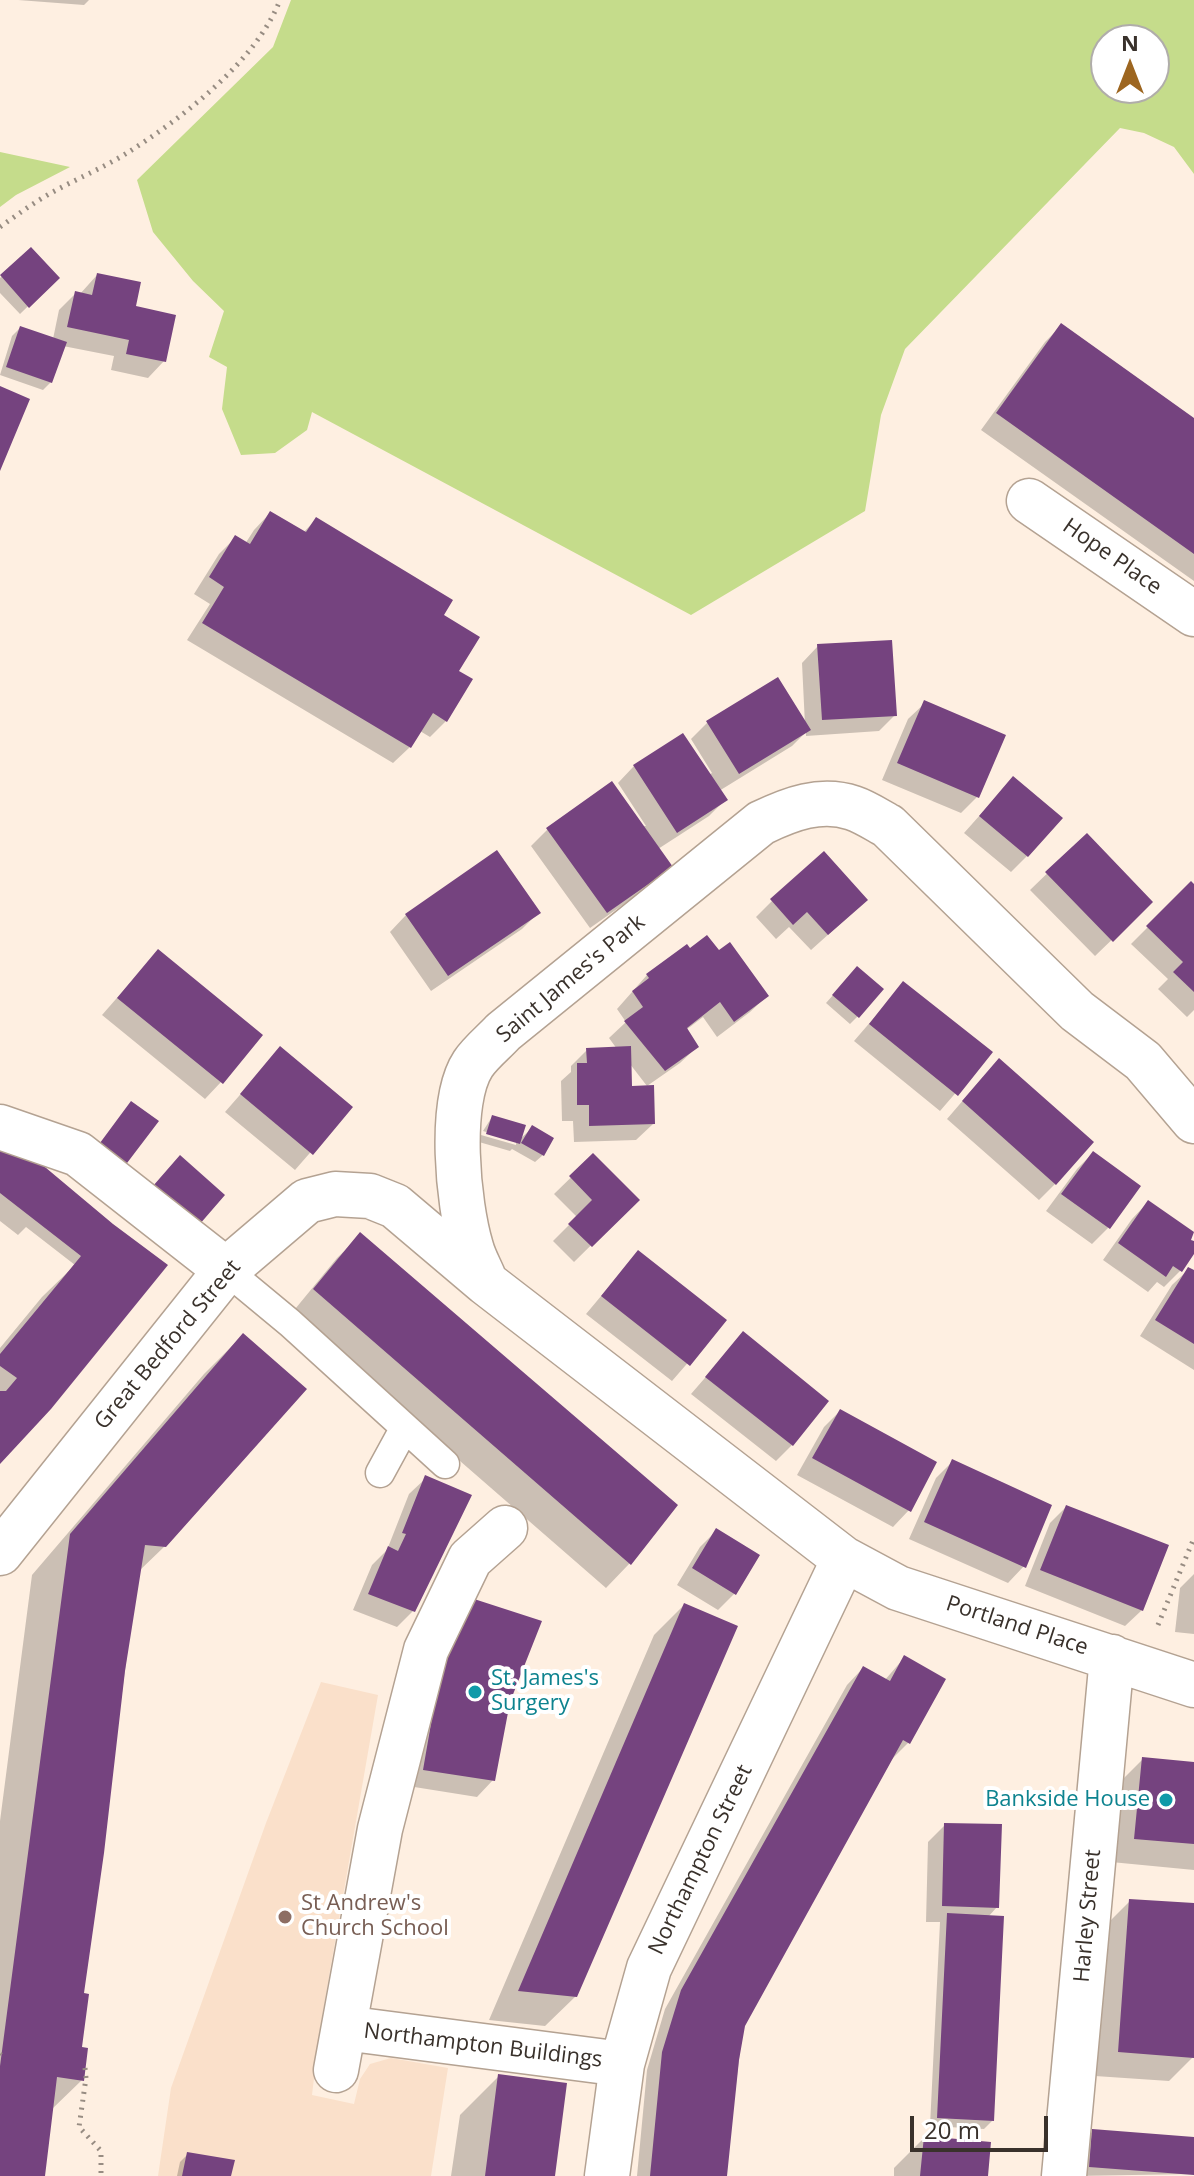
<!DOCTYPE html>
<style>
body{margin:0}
#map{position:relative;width:1194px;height:2176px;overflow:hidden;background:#feefe1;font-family:"Open Sans",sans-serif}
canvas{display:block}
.north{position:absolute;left:1090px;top:24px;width:80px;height:80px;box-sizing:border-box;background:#fff;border:2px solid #b0adaa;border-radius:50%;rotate:0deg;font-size:22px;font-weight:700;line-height:32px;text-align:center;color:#39312b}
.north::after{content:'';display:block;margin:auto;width:28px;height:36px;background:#9d6620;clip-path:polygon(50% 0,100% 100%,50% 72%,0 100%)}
.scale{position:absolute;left:910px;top:2116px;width:138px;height:36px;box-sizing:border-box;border:4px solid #39312b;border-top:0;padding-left:10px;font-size:24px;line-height:28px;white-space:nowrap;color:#39312b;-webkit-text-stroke:6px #fff;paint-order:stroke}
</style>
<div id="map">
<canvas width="1194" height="2176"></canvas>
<div class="north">N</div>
<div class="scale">20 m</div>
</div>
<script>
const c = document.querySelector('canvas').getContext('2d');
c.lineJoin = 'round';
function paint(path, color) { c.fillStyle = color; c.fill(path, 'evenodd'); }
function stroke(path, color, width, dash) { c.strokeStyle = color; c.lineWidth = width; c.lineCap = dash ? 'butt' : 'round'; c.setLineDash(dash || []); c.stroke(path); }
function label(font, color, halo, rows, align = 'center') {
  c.font = font + ' "Open Sans",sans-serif'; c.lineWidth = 8; c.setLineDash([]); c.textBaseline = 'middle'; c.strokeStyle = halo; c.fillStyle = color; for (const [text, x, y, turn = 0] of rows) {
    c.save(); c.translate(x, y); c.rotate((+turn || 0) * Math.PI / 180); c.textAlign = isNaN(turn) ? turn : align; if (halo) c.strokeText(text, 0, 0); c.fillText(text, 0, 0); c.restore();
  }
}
paint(new Path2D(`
 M321 1682 378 1695 320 2028 312 2095 354 2104 360 2079 370 2064 391 2058 448 2068 431 2176H158L171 2088 266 1823Z`), '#fae0ca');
paint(new Path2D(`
 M291 0H1194V174L1174 147 1144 133 1120 128 905 349 881 415 865 511 691 615 312 412 307 430 275 453 241 455 222 409 227 367 209 357 224 311 193 281 153 232 137 180 273 47ZM1106 40H1154V88H1106Z
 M0 152 70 167 16 195 0 207Z`), '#c5dc8b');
paint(new Path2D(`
 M18 0H89L84 5Z
 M31 250 57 278 20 314 0 293V278Z
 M97 275 134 308 164 361 148 378 111 370 114 356 63 346 51 382 43 390 0 375 12 336 20 328 53 339 59 310 76 293 80 294Z
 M1061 326 1194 420V581L981 430 1045 342Z
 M270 513 303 533 316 519 441 616 456 672 446 721 430 737 420 731 410 747 393 763 187 640 210 604 194 594 219 554 235 538 245 544 254 530Z
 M818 646 895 715 879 731 806 736V732L792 746 719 791 725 800 709 816 658 849 671 867 654 883 590 928 531 846 548 829 646 826 618 783 634 766 709 775 712 773 691 739 707 723 805 725 802 663Z
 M925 703 977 797 961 813 882 780 908 719Z
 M1013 778 1027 856 1011 872 964 833Z
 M1087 835 1151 902 1095 956 1030 890Z
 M497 853 538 913 522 929 431 991 390 932 406 915Z
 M1191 884 1194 887V1010L1187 1017 1158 989 1168 979 1131 944Z
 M772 901 849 916 811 950 789 927 776 939 756 917Z
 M689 950 719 953 767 996 750 1012 717 1037 703 1017 686 1030 697 1047 680 1063 647 1086 630 1064V1088L653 1124 636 1140 574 1142 573 1121H562L561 1081 571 1072V1066L587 1050 617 1049 609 1038 626 1022 617 1009 647 975Z
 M158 951 221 1082 205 1099 102 1015Z
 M849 977 858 1016 850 1024 826 1003Z
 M904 983 990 1053 940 1111 854 1041Z
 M280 1049 350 1107 295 1170 225 1112Z
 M983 1077 1055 1184 1039 1200 947 1119Z
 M492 1117 519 1140 532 1128 543 1155 535 1162 512 1149 510 1151 479 1142 481 1135 516 1145V1141L483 1131Z
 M0 1153 113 1226 0 1459V1348L42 1297 75 1265 26 1227 18 1235 0 1221Z
 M1093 1153 1108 1228 1092 1244 1046 1211 1077 1169Z
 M593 1156 637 1200 574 1262 553 1241 577 1217 554 1194Z
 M1148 1202 1193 1234 1189 1240 1194 1244V1251L1180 1271 1164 1287 1157 1282 1148 1292 1103 1260 1132 1219Z
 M361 1235 675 1506 629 1564 606 1588 291 1314 337 1258Z
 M638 1252 724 1321 672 1381 586 1314Z
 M1189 1269 1194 1272V1370L1140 1336 1172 1285Z
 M743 1334 792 1445 776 1461 691 1394Z
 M243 1335 165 1546 138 1572 82 1995V2080L51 2110 44 2176H0V1821L32 1575 204 1374Z
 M840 1411 909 1510 893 1527 797 1475 824 1427Z
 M952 1462 1024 1566 1008 1583 909 1539 936 1478Z
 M426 1478 413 1611 397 1627 353 1610 372 1565 387 1550 409 1494Z
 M1066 1507 1142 1610 1125 1626 1025 1586 1050 1523Z
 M716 1531 735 1593 718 1610 677 1585 700 1547Z
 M1194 1574V1634L1175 1632 1180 1588Z
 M684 1605 576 1996 545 2026 489 2020 654 1635Z
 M456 1616 508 1702 493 1780 477 1797 408 1786Z
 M904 1658 909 1742 892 1759 743 2026 725 2176H637L647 2070 665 2009 847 1685 863 1668 884 1681Z
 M1143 1759 1194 1764V1870L1111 1862 1119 1783Z
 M945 1825 997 1907 988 1917 992 2121 984 2129 930 2126 940 1922H926L928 1842Z
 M1130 1901 1194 1905 1193 2057 1169 2081 1095 2076 1106 1925Z
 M499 2076 552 2176H451L460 2115Z
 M1093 2131 1194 2139 1192 2174 1074 2176 1076 2148Z
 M924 2138 986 2176H894V2168Z
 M188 2154 229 2176H177L180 2162Z`), '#0003');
paint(new Path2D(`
 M31 247 60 278 29 308 0 275Z
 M97 273 141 282 136 306 176 315 166 362 126 354 129 340 67 327 75 291 92 295Z
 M1061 323 1194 418V554L996 413Z
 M20 326 67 342 52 383 6 367Z
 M0 386 30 399 0 471Z
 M270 511 306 532 316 517 453 600 444 615 480 637 459 671 473 679 447 722 433 713 411 748 202 623 224 587 209 577 235 535 250 544Z
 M892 640 897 716 822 720 817 644Z
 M778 677 811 730 739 774 706 721Z
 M924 700 1006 735 979 798 897 763Z
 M683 733 728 800 677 833 633 765Z
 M1013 776 1063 818 1028 857 979 816Z
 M612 781 673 867 607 913 546 828Z
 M1087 833 1153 902 1113 942 1045 872Z
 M497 850 541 913 448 976 405 914Z
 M824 851 868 900 828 935 807 912 793 925 770 899Z
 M1191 881 1194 884V992L1173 972 1183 962 1146 926Z
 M707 935 719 950 730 942 769 996 734 1022 720 1002 687 1028 699 1047 665 1071 624 1021 643 1007 632 991 649 978 646 974 687 944 690 948Z
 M158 949 263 1035 223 1084 117 998Z
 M857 966 884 989 859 1018 832 995Z
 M903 981 993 1052 958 1096 869 1024Z
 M280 1046 353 1107 313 1155 240 1094Z
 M631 1046 632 1086 654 1085 655 1124 589 1126V1105H577V1063H587L586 1048Z
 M999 1058 1094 1142 1056 1185 962 1101Z
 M131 1101 159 1121 124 1167 97 1147Z
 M492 1115 526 1125 520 1144 486 1134Z
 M532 1125 554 1138 544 1156 521 1143Z
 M0 1151 33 1157 113 1224 168 1265 51 1409 0 1464V1391H6L17 1378 0 1366V1354L81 1256 0 1193Z
 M1093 1151 1141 1186 1110 1229 1061 1194Z
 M593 1153 640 1200 592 1247 568 1224 592 1200 569 1176Z
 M180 1155 225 1195 199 1225 153 1186Z
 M1148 1200 1194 1232 1191 1240 1194 1241V1254L1182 1272 1173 1266 1166 1277 1118 1243Z
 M360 1232 678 1505 631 1565 313 1289Z
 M638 1250 727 1320 690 1366 601 1296Z
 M1188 1267 1194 1270V1344L1155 1320Z
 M743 1331 829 1401 793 1446 705 1377Z
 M243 1333 307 1389 166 1547 145 1545 125 1671 104 1853 84 1993 89 1994 82 2047 88 2048 84 2081 57 2077 45 2176H0V2066L70 1534Z
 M840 1409 937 1462 911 1512 812 1458Z
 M952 1459 1052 1505 1026 1568 924 1522Z
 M425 1475 472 1495 415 1612 368 1594 388 1546 398 1551 406 1534 402 1533Z
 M1066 1505 1169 1545 1143 1611 1040 1570Z
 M716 1528 760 1555 736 1595 692 1568Z
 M471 1598 542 1621 510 1702 495 1781 423 1770 438 1683Z
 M684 1603 738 1626 577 1997 518 1991Z
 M904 1655 946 1679 910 1744 903 1740 745 2026 739 2060 727 2176H650L662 2052 681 1990 863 1666 890 1681Z
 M1142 1757 1194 1762V1844L1134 1839Z
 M944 1823 1002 1824 999 1908 942 1906Z
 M1129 1899 1194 1903V2058L1118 2052Z
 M947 1913 1004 1916 994 2121 937 2118Z
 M498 2074 567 2083 555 2176H485Z
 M1092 2129 1194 2137V2175L1089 2167Z
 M924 2136 991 2142 988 2176H920Z
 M187 2152 235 2160 231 2176H182Z`), '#75437f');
const service = new Path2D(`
 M226 1270 290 1323 445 1464
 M380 1473 404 1429`);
const minor = new Path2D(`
 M1029 501 1194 614
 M0 1127 78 1154 226 1270
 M485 1281C481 1270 474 1259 471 1247 458 1204 448 1102 473 1064 481 1052 494 1042 503 1032L761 823C790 809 821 797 853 808 865 812 877 820 888 826L1077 1011 1143 1061 1194 1121
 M0 1553 226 1270 307 1201 335 1194 370 1196 395 1206 486 1283 844 1559 898 1588 1194 1685
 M344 2028 622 2064
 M336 2070 380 1829 426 1650 470 1559 505 1528
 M607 2176 622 2064 649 1968 844 1559
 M1064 2176 1112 1657`);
stroke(service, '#b4a292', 31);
stroke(minor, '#b4a292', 47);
stroke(new Path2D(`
 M0 227C17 215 33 203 51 193 76 179 103 168 127 153 181 119 256 62 280 0
 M1158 1625 1194 1538
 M0 2054 1 2055
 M85 2068 86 2078 79 2127 101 2151V2176`), '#978c82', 5, [2, 6]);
stroke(service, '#fff', 28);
stroke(minor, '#fff', 44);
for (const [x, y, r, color] of [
 [475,1692,8,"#0f9aa8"],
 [1166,1800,8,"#0f9aa8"],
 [285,1917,8,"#8d6e63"]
]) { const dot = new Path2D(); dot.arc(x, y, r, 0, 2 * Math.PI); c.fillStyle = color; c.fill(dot); stroke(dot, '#fff', 3); }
label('22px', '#39312b', '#fff', [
 ["Hope Place",1112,557,35],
 ["Saint James's Park",571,979,-40],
 ["Great Bedford Street",168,1345,-50],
 ["Portland Place",1017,1626,18],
 ["Northampton Street",701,1860,-64],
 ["Harley Street",1088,1916,-85],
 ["Northampton Buildings",483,2046,7]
]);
label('22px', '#0d838f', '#fff', [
 ["St. James's",491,1679],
 ["Surgery",491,1704],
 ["Bankside House",1150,1800,"right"]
], 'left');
label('22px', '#785e54', '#fff', [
 ["St Andrew's",301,1904],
 ["Church School",301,1929]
], 'left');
</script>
